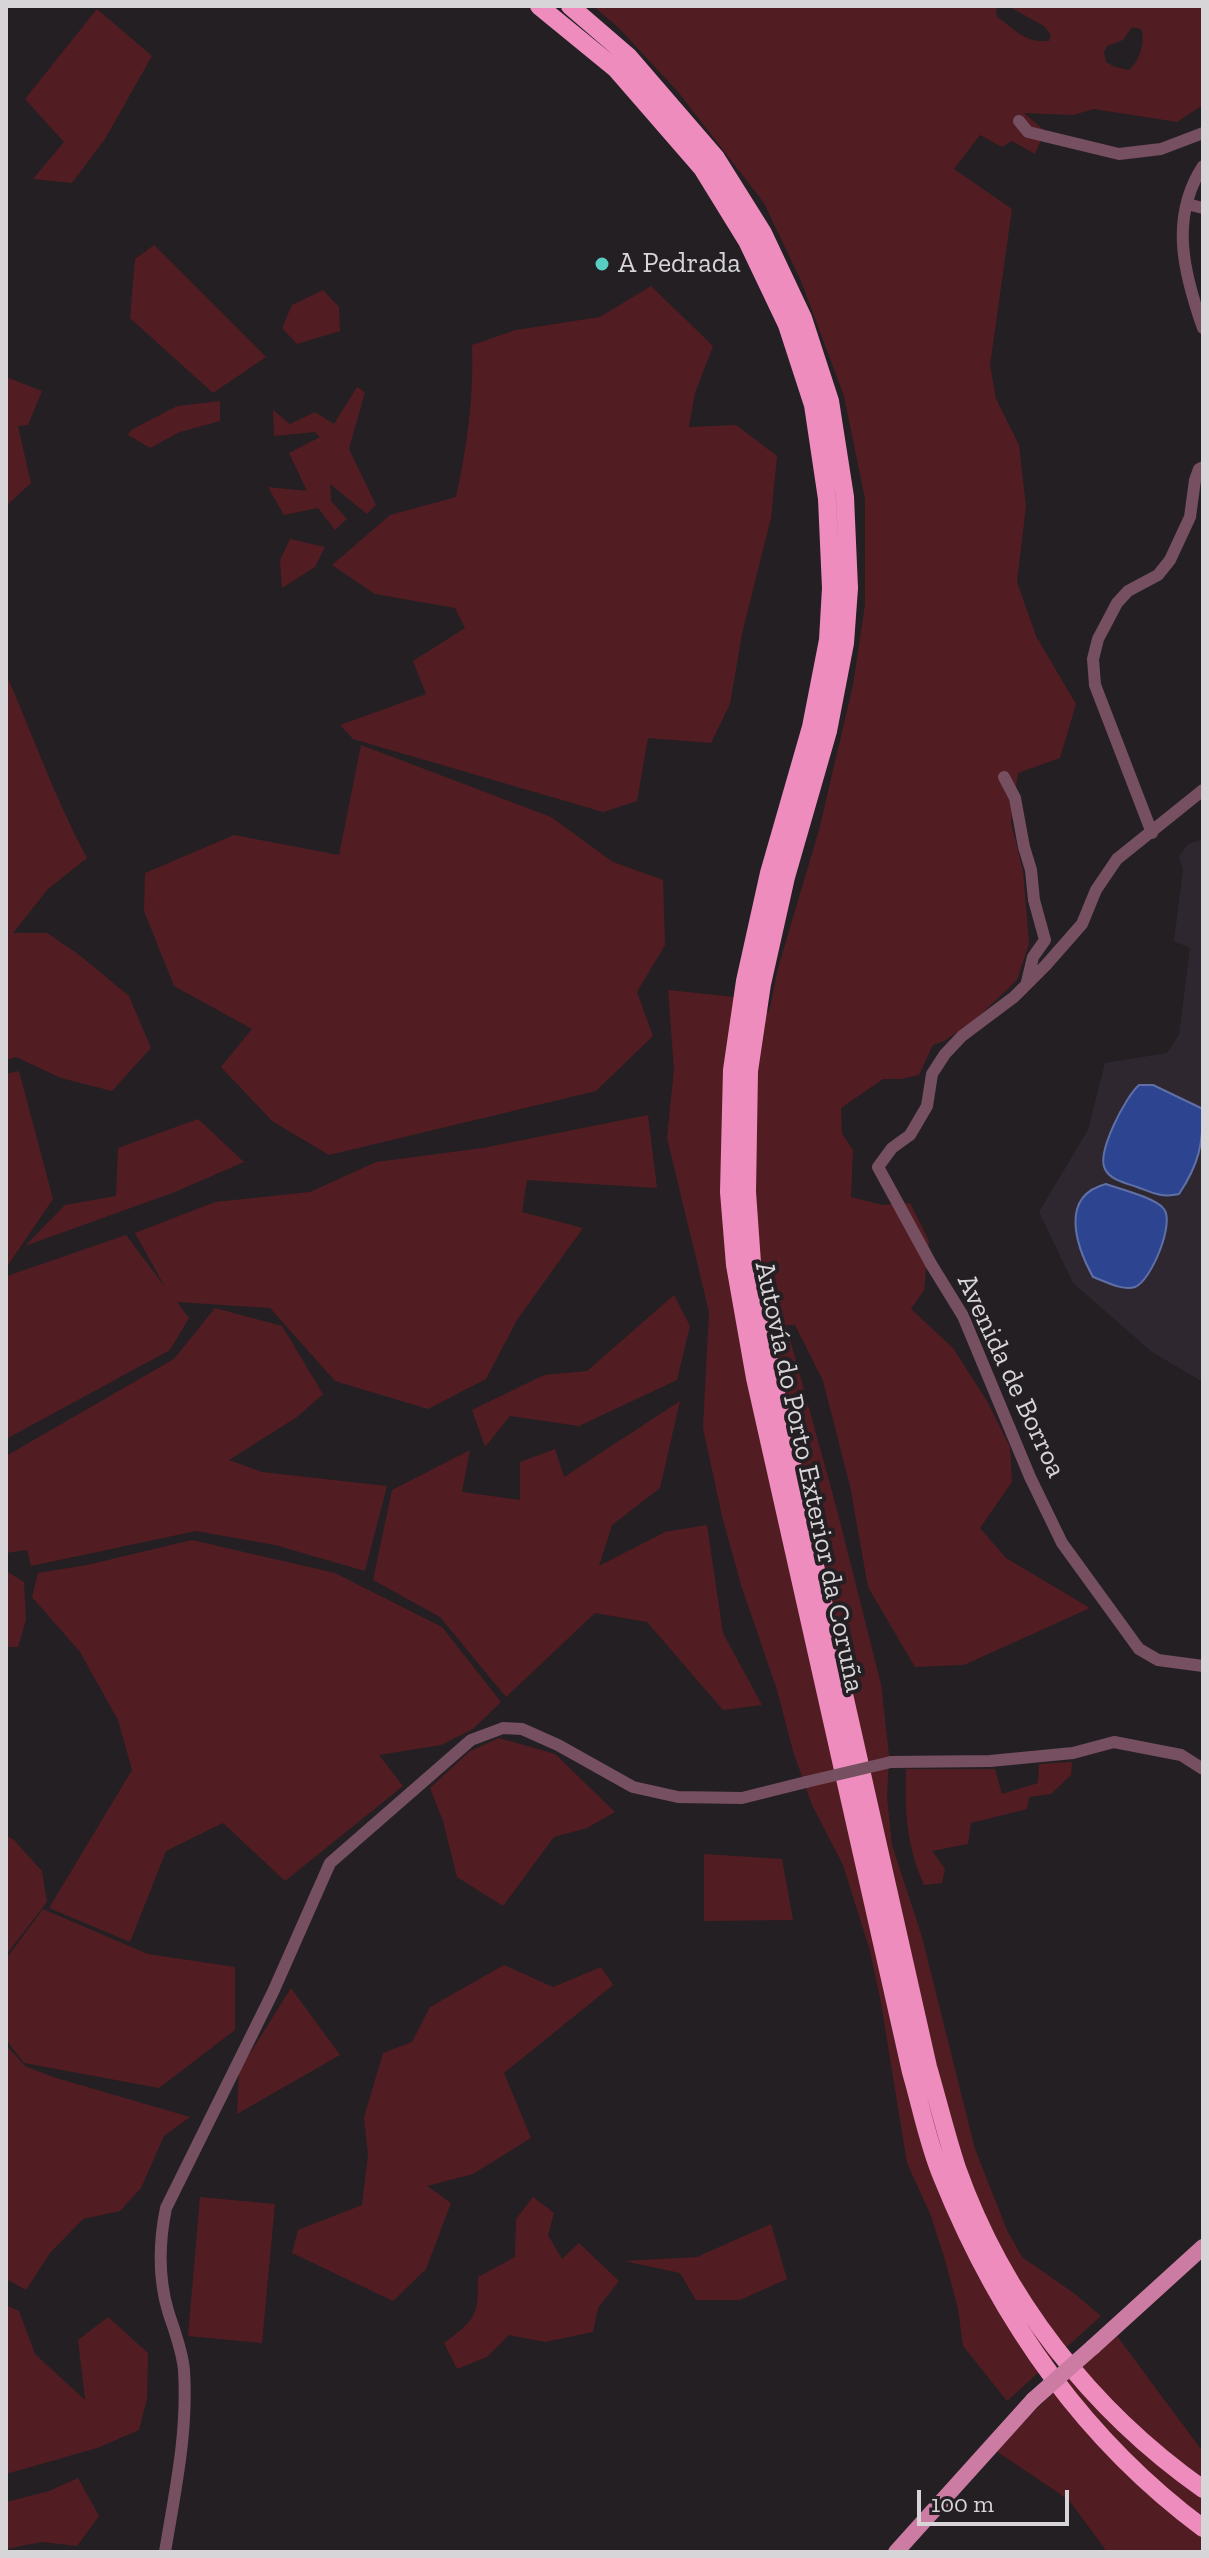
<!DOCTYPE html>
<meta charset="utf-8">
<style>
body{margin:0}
#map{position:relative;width:1209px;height:2558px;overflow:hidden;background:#231f23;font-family:"Zilla Slab",serif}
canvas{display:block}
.frame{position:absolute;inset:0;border:8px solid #d7d5d8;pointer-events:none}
.scale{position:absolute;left:917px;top:2490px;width:152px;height:36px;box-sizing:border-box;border:4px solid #d7d5d8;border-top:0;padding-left:10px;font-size:24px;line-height:28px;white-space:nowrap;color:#d7d5d8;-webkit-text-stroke:6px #231f23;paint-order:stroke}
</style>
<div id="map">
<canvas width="1209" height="2558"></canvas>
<div class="frame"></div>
<div class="scale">100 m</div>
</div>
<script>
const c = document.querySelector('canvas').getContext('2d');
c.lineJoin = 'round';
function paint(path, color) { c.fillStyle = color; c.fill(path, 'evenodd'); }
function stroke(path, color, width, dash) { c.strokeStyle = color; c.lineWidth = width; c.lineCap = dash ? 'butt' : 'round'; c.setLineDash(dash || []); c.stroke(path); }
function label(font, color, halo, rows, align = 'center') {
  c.font = font + ' "Zilla Slab",serif'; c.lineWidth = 8; c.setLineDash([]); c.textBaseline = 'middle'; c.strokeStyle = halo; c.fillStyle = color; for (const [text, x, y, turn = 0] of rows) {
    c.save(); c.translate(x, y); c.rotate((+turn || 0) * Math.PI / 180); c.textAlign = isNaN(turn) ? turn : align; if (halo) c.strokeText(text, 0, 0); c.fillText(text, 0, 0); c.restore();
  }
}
paint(new Path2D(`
 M1203 839V1382L1152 1352 1073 1283 1039 1212 1088 1130 1105 1063 1167 1053 1179 1035 1190 948 1174 941 1183 869 1179 857 1188 844Z`), '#2e272f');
paint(new Path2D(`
 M593 6H1203V105L1177 122 1094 109 1073 115 1024 113 1045 131 1035 154 1012 141 1002 147 980 135 954 169 1012 209 990 365 996 399 1019 445 1026 506 1017 582 1036 636 1076 704 1060 758 1018 773 1011 822 1023 871 1029 944 1017 980 975 1020 944 1041 933 1045 919 1075 901 1079H883L841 1108 842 1133 853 1150 851 1197 882 1205 910 1203 929 1241 924 1290 911 1309 953 1348 987 1401 1010 1447 1012 1482 980 1528 1006 1558 1090 1608 964 1665 915 1667 868 1587 850 1486 823 1381 795 1325H786L836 1506 881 1684 889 1755 887 1797 892 1845 922 1937 975 2149 1007 2230 1022 2257 1075 2294 1101 2316 1007 2401 963 2346 958 2309 945 2260 931 2216 907 2163 881 2003 870 1951 843 1865 812 1805 793 1751 777 1690 741 1585 722 1516 703 1428 709 1312 667 1138 674 1069 668 990 734 997 769 1012 778 968 819 830 853 685 865 605V499L844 396 801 281 764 203 679 93 619 28ZM1008 6 1044 26 1051 35 1049 41C1023 43 1017 30 997 17L996 9ZM1132 27 1141 29C1146 42 1139 62 1129 70L1115 67 1106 62 1104 52 1107 46 1123 40Z
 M97 9 152 56 105 139 72 183 33 179 64 142 25 99Z
 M154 245 266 357 213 393 130 318 135 259Z
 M651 286 713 346 695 393 689 427 736 425 777 456 771 518 742 634 730 704 711 743 648 738 637 801 603 812 353 739 340 725 426 694 413 661 465 628 455 608 375 594 332 565 390 515 456 497C467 446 474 397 472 345L516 330 600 317Z
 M323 290 339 307 340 331 297 344 282 328 292 305Z
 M6 377 42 391 28 425 18 426 31 483 6 506Z
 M357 387 365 392 349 449 376 505 367 514 330 484 331 501 347 519 335 530 318 508 284 515 268 487 307 491 289 453 320 437 315 432 274 436 273 410 290 424 315 412 334 424Z
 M220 401V421L180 432 150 448 128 435 131 430 177 406Z
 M290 539 325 547 315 567 282 588 280 560Z
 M6 674C33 735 55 799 87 858L48 889 13 933H47L78 954 129 996 151 1048 112 1091 61 1078 16 1057 6 1060Z
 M361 745 551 817 613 862 663 880 665 945 637 992 653 1036 596 1091 329 1155 272 1121 221 1067 252 1029 174 986 144 911 145 873 234 835 339 855Z
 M19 1071 53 1199 6 1268V1074Z
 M648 1115 657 1188 527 1180 522 1212 583 1228 517 1320 486 1379 428 1409 335 1381 270 1308 177 1302 189 1318 170 1350 6 1439 7 1276 126 1235 165 1287 135 1233 215 1202 310 1192 376 1162 483 1148Z
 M198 1119 244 1162 175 1192 25 1246 65 1205 116 1196 118 1148Z
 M674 1295 690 1326 677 1380 579 1426 510 1416 485 1447 472 1410 544 1375 587 1371Z
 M215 1308 282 1326 323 1394 297 1417 229 1460 262 1472 387 1486 365 1571 275 1545 196 1531 31 1566 27 1550 6 1553V1456L174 1359Z
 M680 1401 660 1488 612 1525 599 1566 665 1532 707 1525 723 1633 762 1705 723 1710 647 1622 595 1613 506 1697 440 1617 373 1580 392 1490 470 1450 462 1492 520 1500V1462L555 1449 564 1477Z
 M192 1540 335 1573 442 1627 501 1702 473 1729 441 1745 379 1755 403 1786 285 1881 223 1823 166 1851 130 1942 49 1908 132 1770 118 1720 80 1652 32 1597 38 1573 87 1565Z
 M6 1571 24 1582 26 1620 18 1647H6Z
 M499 1738 555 1754 615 1812 587 1828 554 1837 503 1906 457 1877 443 1821 430 1788 470 1751Z
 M1072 1762 1071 1775 1051 1794 1029 1797 1027 1809 971 1823 968 1844 932 1851 945 1869 942 1883 924 1885C906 1843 905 1814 906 1769H995L1002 1794 1038 1783 1039 1764Z
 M6 1835 14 1840 42 1871 47 1902 6 1955Z
 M704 1854 782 1859 793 1920 704 1921Z
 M43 1909 148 1954 235 1967V2030L159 2088 24 2063 6 2040V1959Z
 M504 1965 553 1987 601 1967 613 1985 504 2073 531 2138 473 2174 427 2186 451 2203 426 2269 393 2301 292 2253 298 2230 362 2205 368 2155 364 2117 383 2053 412 2042 430 2007Z
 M291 1988 340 2055 237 2114 239 2071Z
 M6 2045 25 2066 53 2077 190 2117 164 2136 141 2188 120 2211 83 2219 50 2253 26 2290 6 2279Z
 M200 2197 275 2204 262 2343 188 2336Z
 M533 2197 554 2213 548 2235 562 2259 579 2243 619 2281 598 2308 593 2332 545 2342 509 2335 487 2357 457 2369 444 2343C474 2321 479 2316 478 2277L515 2257 516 2219Z
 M771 2224 787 2279 740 2300H696L680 2273 624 2261 697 2257Z
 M6 2305 19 2311 35 2354 85 2400 78 2340 108 2317 148 2353 147 2399 139 2430 97 2448 6 2474Z
 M1117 2336 1203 2452V2552H1107L1069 2500 996 2451 1038 2407Z
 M78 2478 99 2516 77 2546 42 2542 6 2549V2502L49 2491Z`), '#521d22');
const water = new Path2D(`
 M1139 1085H1153L1203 1109C1203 1144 1199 1164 1179 1194 1162 1198 1153 1193 1137 1187 1126 1183 1110 1180 1105 1169 1096 1153 1126 1096 1139 1085Z
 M1106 1184C1120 1189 1156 1198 1164 1209 1175 1223 1151 1281 1135 1287 1121 1291 1105 1281 1093 1277 1076 1246 1059 1196 1106 1184Z`);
paint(water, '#2d4491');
stroke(water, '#6070a6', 2);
stroke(new Path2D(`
 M1019 121 1028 132 1119 154 1161 149 1203 133
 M1203 166C1169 218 1184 274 1203 328
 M1187 204 1203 208
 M1004 777 1015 798 1024 847 1031 870 1034 900 1045 940 1033 957 1027 982
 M1203 790 1117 859 1096 890 1082 924 1046 965 1014 997 962 1036 945 1054 932 1074 927 1106 910 1135 892 1148 878 1167 931 1264 963 1316 1030 1477 1062 1543 1139 1649 1158 1660 1203 1666
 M1152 833 1095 685 1093 659 1098 639 1117 603 1128 591 1158 575 1170 560 1190 517 1195 480 1199 469 1203 467
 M891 1762 990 1761 1073 1753 1114 1742 1181 1755 1203 1769
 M165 2552C175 2491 188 2433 184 2370 182 2349 174 2330 168 2311 158 2277 159 2242 166 2208L273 1992 330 1863 471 1740 503 1728 522 1729 558 1745 633 1787 678 1797 742 1798 806 1782`), '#764f61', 12);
stroke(new Path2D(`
 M1093 2347 1203 2247
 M896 2552 1033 2400`), '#cc7ca3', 16);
stroke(new Path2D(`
 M539 6 616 69 702 168 747 241 787 325 813 405 827 499 831 588 828 640 811 727 769 873 745 981 732 1070 729 1192 735 1265 755 1378 911 2072C921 2106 928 2144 942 2177 998 2316 1082 2438 1203 2528
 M570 6 628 56 716 158 763 233 803 318 830 401 845 497 849 588 845 643 828 731 786 877 762 984 749 1071 747 1192 752 1263 772 1375 928 2067C938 2101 946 2135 957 2168 1003 2298 1091 2410 1203 2489`), '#ee8dbd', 18);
stroke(new Path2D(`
 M806 1782 891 1762`), '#764f61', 12);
stroke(new Path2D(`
 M1033 2400 1093 2347`), '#cc7ca3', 16);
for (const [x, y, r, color] of [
 [602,264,8,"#57cec1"]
]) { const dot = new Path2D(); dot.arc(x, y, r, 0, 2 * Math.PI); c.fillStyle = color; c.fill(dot); stroke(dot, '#231f23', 3); }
label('28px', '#d7d5d8', '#231f23', [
 ["A Pedrada",618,264]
], 'left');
label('28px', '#d7d5d8', '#231f23', [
 ["Avenida de Borroa",1011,1376,65],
 ["Autovía do Porto Exterior da Coruña",809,1477,78]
]);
</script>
